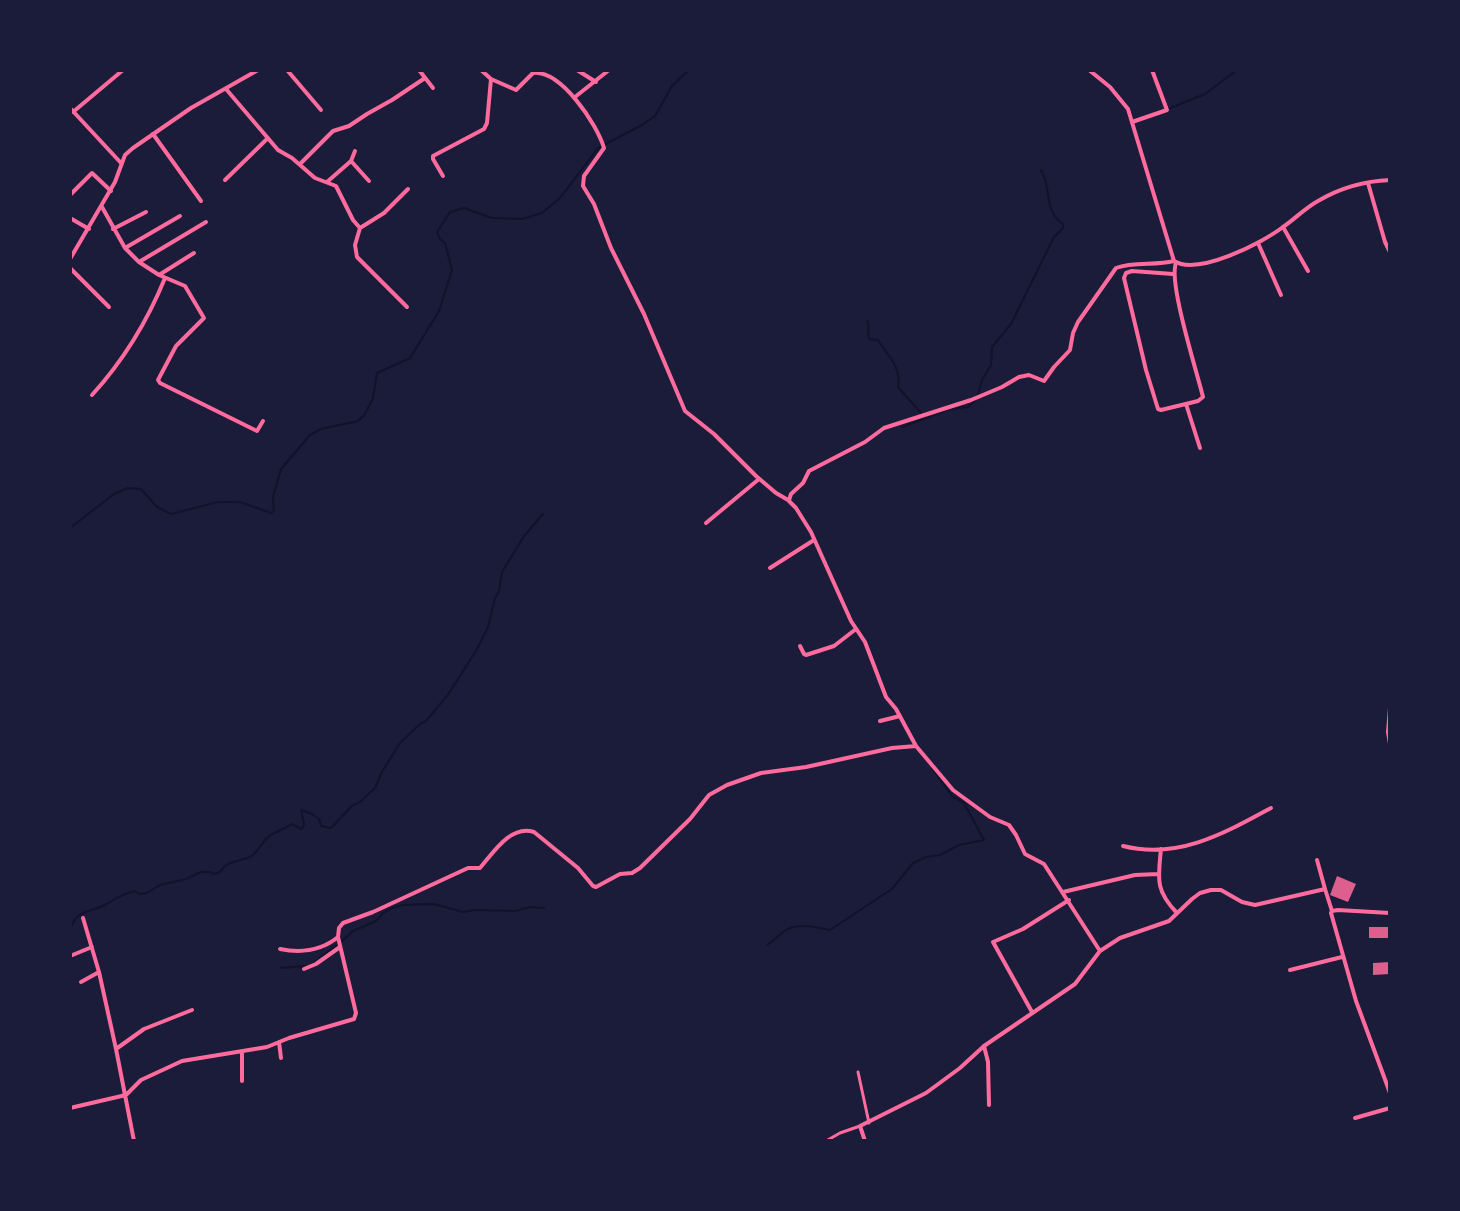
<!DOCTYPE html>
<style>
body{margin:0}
#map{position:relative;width:1460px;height:1211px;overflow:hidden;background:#1b1b3a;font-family:"PT Sans Narrow",sans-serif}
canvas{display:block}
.frame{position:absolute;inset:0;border:72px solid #1b1b3a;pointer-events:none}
</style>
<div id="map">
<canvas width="1460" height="1211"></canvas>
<div class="frame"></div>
</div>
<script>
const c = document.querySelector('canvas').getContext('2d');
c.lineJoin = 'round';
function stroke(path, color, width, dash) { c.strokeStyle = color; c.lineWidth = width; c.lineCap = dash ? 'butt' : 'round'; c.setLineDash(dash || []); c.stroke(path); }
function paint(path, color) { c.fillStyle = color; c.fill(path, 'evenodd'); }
stroke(new Path2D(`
 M1168 109 1205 94 1237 70
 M867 321C870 326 867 332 869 339L878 340C887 355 902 367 898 387L921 413
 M978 394 982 380 991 365 992 347 1011 324 1054 237 1063 228V224C1043 211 1052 187 1041 170
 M902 427 950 409 968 407 976 400
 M70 528 114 494 128 488 141 489 157 507 171 514 218 502H240L271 513 274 511 273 497 281 469 310 435 321 429 358 421 365 414 373 398 377 373 410 358 439 311 452 270 445 243 440 239 437 232 450 212 464 208 492 218 522 219 542 213 560 198 598 148 642 125 655 116 672 86 689 70
 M70 930C77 909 89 913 105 905 116 899 123 893 135 891L139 894 147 893 160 885 186 879 201 872H211L213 874 220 872C228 860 238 862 250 857 258 853 261 843 268 837 275 831 284 830 291 824L302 829 304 824 301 810 312 814 319 819 321 826 331 828 352 806 361 801 375 788 382 772 400 743 421 723 425 722 447 696 476 651 488 627 495 598 499 591 502 572 524 536 543 514
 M341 942 353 931 376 921 383 913 392 908 403 905 434 904 463 912 475 910 515 911 531 907 544 908
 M767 945C774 941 777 937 783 932 795 922 815 927 830 930L892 889 913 863 926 857 940 855 959 845 984 840 964 803 953 797 932 768
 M312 964 337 945
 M280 968 307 966`), '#12122b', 2);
paint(new Path2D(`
 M1337 876 1356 884 1348 902 1330 895Z
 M1369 927H1390V938H1369Z
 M1390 962V974L1373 975V963Z`), '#dd5f8e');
stroke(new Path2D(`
 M858 1072 869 1123
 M826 1141 840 1133 860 1126`), '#ff6b9d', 3);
stroke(new Path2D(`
 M287 70 321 110
 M419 70 433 88
 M481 70 491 79 516 90 533 73C561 70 597 124 604 148L584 176 583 186 594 204 611 248 644 314 685 411 714 434 756 476 776 493 788 500 796 508 811 532 851 621 865 642 886 697 896 709 916 746 953 790 990 817 1009 825 1016 835 1025 854 1044 864 1100 951
 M577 70 596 82
 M226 89 278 150 292 158 315 178 336 186 353 220 360 228 355 245 357 257 407 307
 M575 97 609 70
 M70 108 121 163
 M73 112 123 70
 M1132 122 1167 110 1152 70
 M153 134 201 201
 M351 161 355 151
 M300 164 333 131 349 126 367 114 392 100 425 78
 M443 176 433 159V156L484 129 487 123 491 79
 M225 180 268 138
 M327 182 351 161 369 181
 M1368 183 1385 242 1390 252
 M70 195 92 173 111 191
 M102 207 125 248 139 262 159 275 185 286 204 318 176 346 158 380 160 383 257 431 263 421
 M70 218 89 229
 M1283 227 1308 271
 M360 228 384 213 408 189
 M113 229 146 212
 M1258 243 1281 295
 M125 248 180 216
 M139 262 206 222
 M70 268 109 307
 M1173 274 1132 271 1126 273 1124 278 1146 370 1158 409 1161 410 1198 401 1203 397C1197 372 1168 282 1176 263
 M159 275 194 253
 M92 395C124 360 147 322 165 278
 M1186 404 1200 448
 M789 500 791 494 803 483 809 471 865 442 884 428 971 400 1002 387 1019 377 1029 375 1044 381 1054 367 1070 350 1073 333 1078 322 1116 268C1134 261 1155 266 1174 261
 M706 523 759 479
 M770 568 814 540
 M800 646 804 654 806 655 834 646 856 629
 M1390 708 1388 732 1390 744
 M880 721 900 716
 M1123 846C1178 860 1225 833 1271 808
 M1161 849C1158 879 1155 890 1177 913
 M1317 860 1325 889
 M1063 892 1135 875 1158 874
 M83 918 99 972 116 1049
 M280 949C300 953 321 951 338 937
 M70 956 92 947
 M304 969 316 964 340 947
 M1290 970 1342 957
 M81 982 99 972
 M1032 1012 993 942 1023 929 1069 900
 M279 1042 281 1058
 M984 1046 988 1062 989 1105
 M242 1052V1081
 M70 1108 126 1095 141 1080 182 1061 267 1047 289 1038 354 1019 356 1013 338 937 339 928 343 923 373 912 468 868H480C493 853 511 824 534 832L578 868 593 886 596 887 620 874 632 873 640 868 690 819 709 795 727 785 761 773 806 767 892 748 916 746
 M1355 1118 1390 1108
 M134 1141 116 1049 144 1029 192 1010
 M865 1141 860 1126 926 1093 960 1068 984 1046 1075 984 1100 951 1120 938 1169 921 1192 899 1200 893 1211 890H1221L1242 902 1255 905 1325 889 1332 911`), '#ff6b9d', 4);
stroke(new Path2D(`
 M1089 70 1110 87 1128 109 1174 261C1198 276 1262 243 1283 227 1295 219 1305 208 1318 201 1340 188 1365 181 1390 180
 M70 259 115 182 125 155 133 148 191 108 258 70
 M1390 913 1338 910 1332 911 1331 913 1356 1001 1390 1093`), '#ff6b9d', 4);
</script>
